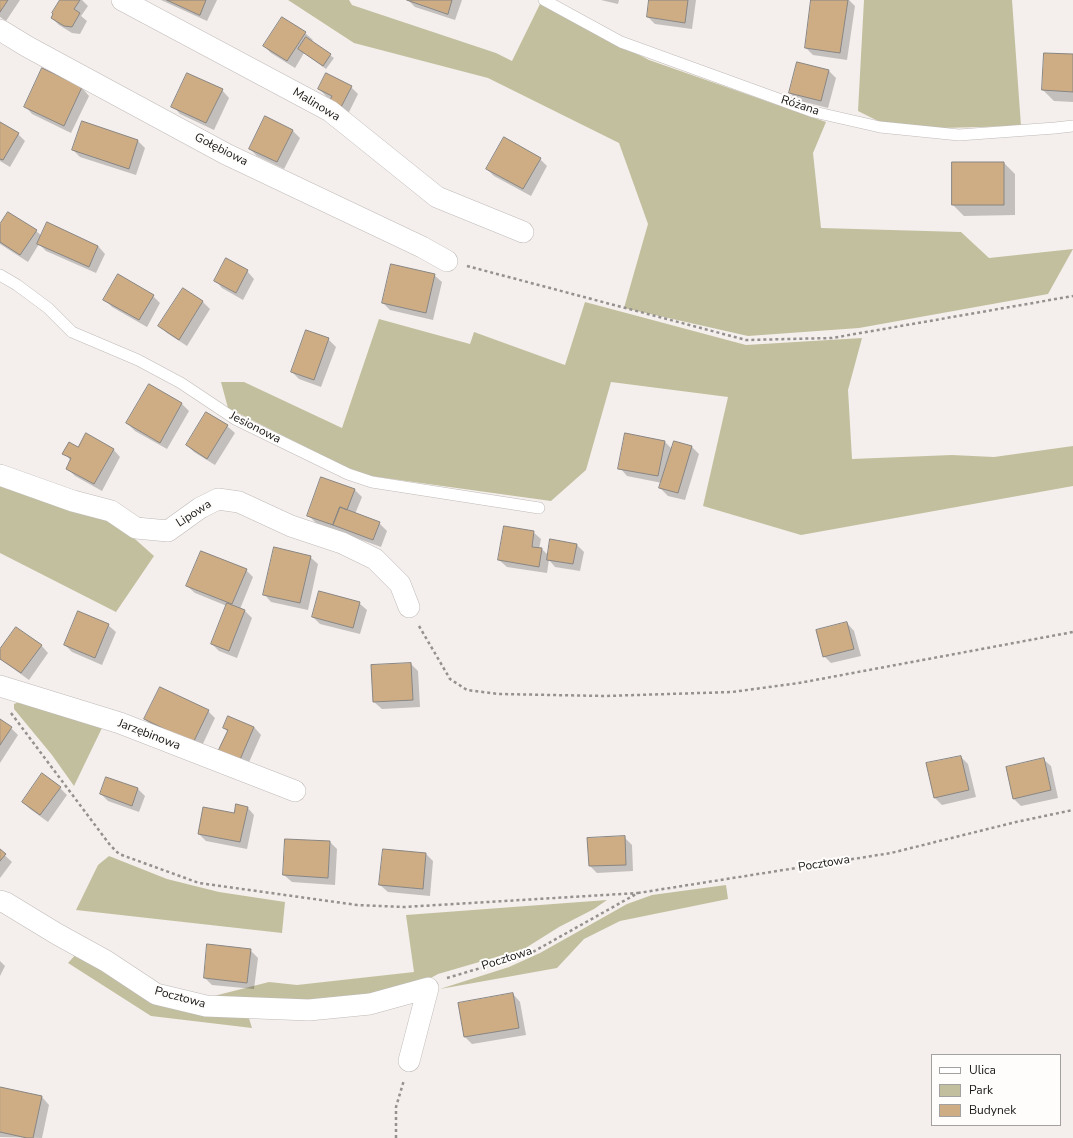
<!DOCTYPE html>
<meta charset="utf-8">
<style>
body{margin:0}
#map{position:relative;width:1073px;height:1138px;overflow:hidden;background:#f4efec;font-family:"Nunito Sans",sans-serif}
canvas{display:block}
.legend{position:absolute;left:931px;top:1054px;width:130px;height:72px;box-sizing:border-box;background:#fffdfc;border:1px solid #a3a1a0;margin:0;padding:5px 7px;list-style:none;font-size:12px;color:#181615}
.legend li{display:flex;align-items:center;gap:8px;height:20px}
.legend b{width:20px;border:1px solid #a3a1a0}
</style>
<div id="map">
<canvas width="1073" height="1138"></canvas>
<ul class="legend">
<li><b style="height:5px;background:#fff"></b>Ulica</li>
<li><b style="height:11px;background:#c2bf9e"></b>Park</li>
<li><b style="height:11px;background:#cead85"></b>Budynek</li>
</ul>
</div>
<script>
const c = document.querySelector('canvas').getContext('2d');
c.lineJoin = 'round';
function paint(path, color) { c.fillStyle = color; c.fill(path, 'evenodd'); }
function stroke(path, color, width, dash) { c.strokeStyle = color; c.lineWidth = width; c.lineCap = dash ? 'butt' : 'round'; c.setLineDash(dash || []); c.stroke(path); }
function label(font, color, halo, rows, align = 'center') {
  c.font = font + ' "Nunito Sans",sans-serif'; c.lineWidth = 4; c.setLineDash([]); c.textBaseline = 'middle'; c.strokeStyle = halo; c.fillStyle = color; for (const [text, x, y, turn = 0] of rows) {
    c.save(); c.translate(x, y); c.rotate((+turn || 0) * Math.PI / 180); c.textAlign = isNaN(turn) ? turn : align; if (halo) c.strokeText(text, 0, 0); c.fillText(text, 0, 0); c.restore();
  }
}
paint(new Path2D(`
 M288 0H349L352 5 496 53 512 61 540 4 649 60 826 122 813 153 821 228 961 232 989 258 1073 249 1048 294 859 328 748 336 624 308 648 224 619 143 488 78 354 43Z
 M864 0H1012L1021 126 941 128 880 122 858 111Z
 M585 302 746 345 862 338 848 390 852 459 952 455 994 457 1073 446V486L801 535 703 506 728 397 611 382 586 470 551 501 370 476 345 467 228 408 221 382H244L342 428 379 319 470 344 474 332 565 365Z
 M0 482 107 514 154 556 116 612 0 553Z
 M19 702 102 728 74 786 52 755 14 709V704Z
 M109 856 167 879 219 892 285 902 282 933 76 910 98 865Z
 M726 885 728 899 620 921 584 939 557 968 440 989 509 967 540 953 627 904 652 895Z
 M607 900 594 909 559 927 524 949 438 974 420 984 368 1000 259 1004 206 998 269 982 297 985 414 972 406 915Z
 M79 951 138 989 247 1012 252 1028 151 1016 68 963Z`), '#c2bf9e');
paint(new Path2D(`
 M0 0H20L6 21 0 17Z
 M61 0H82L88 6 81 16 87 21 80 34 72 33 59 25 52 18Z
 M161 0H217L207 21Z
 M408 0H462L455 20 415 7Z
 M601 0H619L618 4Z
 M650 0H696L692 29 655 24 648 17Z
 M812 0H849L855 6 847 60 813 55 806 48Z
 M305 33 313 40 311 42 334 58 326 69 304 53 295 68 271 53 264 46Z
 M1073 55V102L1054 101 1043 90Z
 M43 69 82 88 89 96 71 133 32 114 25 106Z
 M829 71 836 78 828 108 797 100 790 93Z
 M351 87 358 94 347 116 332 99 327 97 319 89Z
 M222 90 229 98 214 130 180 114 173 106Z
 M265 118 293 131 300 138 284 169 257 156 250 149Z
 M0 123 18 134 25 141 10 167 0 161Z
 M138 141 145 148 136 175 80 157 73 150Z
 M540 159 547 166 531 196 494 176 487 169Z
 M1004 163 1015 174V215L964 216 953 205Z
 M0 226 36 231 42 236 98 246 105 254 96 273 46 251 39 244 28 262 0 244Z
 M247 271 254 279 243 300 222 288 215 280Z
 M434 275 442 282 433 320 390 310 383 303Z
 M183 289 203 302 210 309 187 346 167 333 160 326Z
 M153 296 160 303 147 327 112 307 104 299Z
 M328 339 336 347 321 387 299 379 292 372Z
 M150 385 182 404 189 411 167 449 135 431 127 423Z
 M227 426 235 433 215 465 194 452 187 445Z
 M665 442 672 449 674 442 692 447 699 454 685 500 668 496 660 488 662 483 627 476 620 468Z
 M78 449H113L120 457 102 491 75 476 67 468 71 461 64 453Z
 M355 490 362 497 355 514 379 523 387 531 381 547 316 523 308 515Z
 M533 532 541 539 539 549H542L549 556 576 544 584 552 580 571 555 567 549 560 547 573 507 567 499 560Z
 M310 557 318 564 308 610 271 602 264 594Z
 M246 570 253 577 240 609 245 611 252 618 237 658 219 651 212 644 227 606 195 593 187 586Z
 M359 603 367 610 360 634 320 624 313 617Z
 M847 623 854 631 861 656 831 663 824 656Z
 M108 625 116 632 102 665 72 652 65 645Z
 M41 645 48 653 29 680 0 659V651Z
 M411 664 418 671 420 707 382 709 374 702Z
 M208 711 215 718 200 750 152 726 145 719Z
 M0 720 11 728 18 735 0 763Z
 M254 727 261 735 246 769 219 753 228 732 224 728Z
 M961 757 968 764 976 797 942 805 935 798Z
 M1043 759 1051 766 1058 798 1021 806 1014 799Z
 M107 778 138 789 145 796 139 812 108 801 101 794Z
 M60 788 67 795 48 822 30 809 23 802Z
 M247 807 254 815 247 849 206 841 199 834Z
 M624 837 632 845 633 871 597 873 590 866Z
 M330 842 337 849 335 885 292 882 284 875Z
 M0 851 12 862 0 878Z
 M426 854 433 861 430 896 388 892 380 885Z
 M250 950 258 958 254 989 212 985 205 978Z
 M0 961 5 966 0 976Z
 M513 994 520 1002 526 1035 472 1044 465 1037 459 1003Z
 M0 1088 42 1097 49 1105 42 1138 0 1137Z`), '#0003');
const building = new Path2D(`
 M0 0H8L0 12Z
 M60 0H80L74 9 80 13 72 27 64 26 51 18 53 14 52 13Z
 M167 0H206L200 15Z
 M407 0H452L448 14Z
 M649 0H688L685 23 647 17Z
 M811 0H848L840 53 805 48Z
 M282 17 306 32 287 61 263 46Z
 M306 37 331 54 323 66 298 49Z
 M1044 53 1073 54V92L1042 90Z
 M797 62 829 70 821 101 789 93Z
 M42 68 82 87 64 126 24 107Z
 M187 73 223 89 206 123 171 107Z
 M326 73 352 86 340 109 328 104 332 96 318 89Z
 M265 116 293 130 277 162 249 149Z
 M82 121 138 140 129 169 72 150Z
 M0 122 19 133 3 160 0 159Z
 M504 137 541 158 523 189 486 169Z
 M952 162H1004V205H952Z
 M8 212 37 230 20 255 0 242V224Z
 M47 222 98 246 89 267 37 244Z
 M226 258 248 270 236 293 214 281Z
 M391 264 435 274 426 313 382 303Z
 M118 274 154 295 139 320 103 300Z
 M183 288 203 301 179 340 158 326Z
 M306 330 329 338 314 380 291 372Z
 M149 384 182 403 160 443 126 423Z
 M206 412 228 425 207 459 186 445Z
 M86 433 114 449 94 484 66 469 71 458 62 454 69 442 78 447Z
 M625 433 665 441 658 476 618 469Z
 M674 441 692 446 678 493 659 488Z
 M321 477 355 489 347 510 340 507 333 525 307 516Z
 M340 507 380 522 373 540 333 525Z
 M504 526 534 531 532 547 542 548 539 567 498 560Z
 M550 539 577 544 573 564 547 560Z
 M274 547 311 556 300 603 263 595Z
 M201 551 247 569 232 604 186 586Z
 M319 591 360 602 353 628 312 617Z
 M227 603 245 610 229 651 211 644Z
 M78 611 109 624 95 658 64 645Z
 M847 622 854 649 823 657 816 630Z
 M16 627 42 645 21 673 0 659V649Z
 M411 663 413 700 373 702 371 665Z
 M160 687 209 710 193 743 144 719Z
 M228 716 254 727 239 762 217 753 228 730 223 728Z
 M0 719 12 727 0 745Z
 M961 756 969 790 934 798 926 763Z
 M1044 758 1051 790 1013 799 1006 767Z
 M42 773 61 787 40 815 22 802Z
 M106 777 138 788 132 806 100 794Z
 M236 804 248 807 240 842 198 834 203 807 234 813Z
 M625 836 626 865 589 866 587 838Z
 M285 839 330 841 328 878 283 875Z
 M0 849 6 854 0 861Z
 M383 849 426 853 423 889 379 885Z
 M207 944 251 949 247 983 204 978Z
 M513 993 519 1028 464 1037 458 1003Z
 M0 1087 42 1096 33 1138H27L0 1132Z`);
paint(building, '#cead85');
stroke(building, '#888582', 1);
const service = new Path2D(`
 M544 0 621 42 814 112 880 127 959 135 1055 128 1073 126
 M0 275 17 285 48 308 72 332 138 360 181 383 235 419 348 474 372 482 539 508`);
const minor = new Path2D(`
 M122 0 330 111 437 197 523 232
 M0 30 28 47 226 154 422 247 447 261
 M0 475 73 501 111 511 136 528 168 531 200 508 218 499 239 502 291 526 342 543 375 559 400 584 409 607
 M0 686 120 723 295 791
 M0 901 6 903 57 934 106 961 156 994 206 1006 309 1010 370 1004 428 988 409 1061`);
stroke(service, '#bfbab8', 12);
stroke(minor, '#bfbab8', 22);
stroke(new Path2D(`
 M467 266 746 340 832 338 1073 296
 M419 626 450 679 467 690 499 694 605 696 732 692 799 683 1073 632
 M11 713 110 845 119 854 199 883 357 905 404 907 638 893
 M447 978 531 953 638 893 891 853 1016 822 1073 810
 M396 1138V1107L404 1080`), '#95918f', 2.5, [3, 3]);
stroke(service, '#fff', 11);
stroke(minor, '#fff', 21);
label('12px', '#181615', '#fffdfc', [
 ["Malinowa",316,105,31],
 ["Różana",800,106,18],
 ["Gołębiowa",221,150,27],
 ["Jesionowa",255,428,27],
 ["Lipowa",194,514,-33],
 ["Jarzębinowa",149,735,21],
 ["Pocztowa",824,864,-9],
 ["Pocztowa",507,959,-18],
 ["Pocztowa",180,998,15]
]);
</script>
